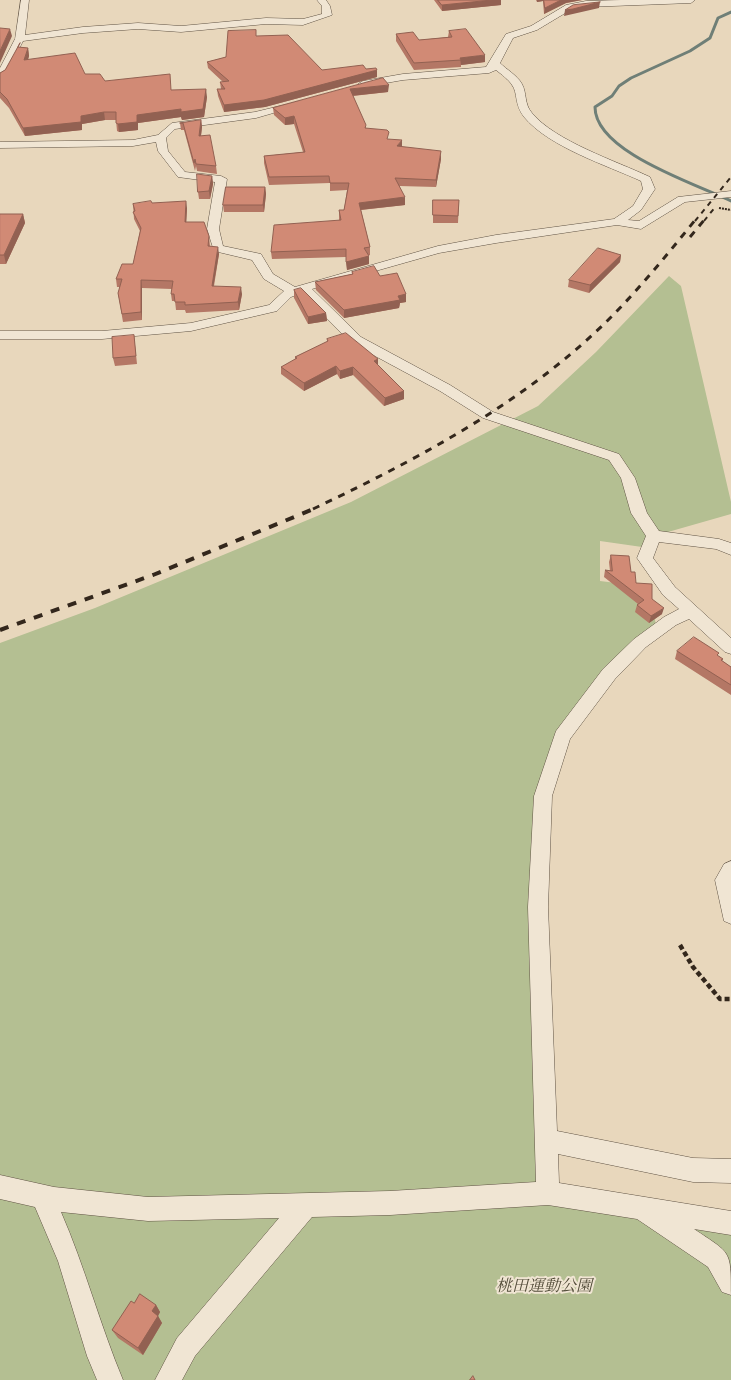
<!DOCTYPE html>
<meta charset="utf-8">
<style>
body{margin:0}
canvas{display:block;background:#e8d7bc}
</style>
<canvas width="731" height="1380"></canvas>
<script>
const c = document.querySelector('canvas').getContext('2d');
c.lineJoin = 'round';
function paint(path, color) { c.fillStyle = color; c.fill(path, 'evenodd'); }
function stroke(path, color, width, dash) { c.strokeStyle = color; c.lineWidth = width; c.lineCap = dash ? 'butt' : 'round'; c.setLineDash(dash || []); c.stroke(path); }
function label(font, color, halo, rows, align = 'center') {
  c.font = font + ' "Libre Caslon Text","Noto Serif JP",serif'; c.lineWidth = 4; c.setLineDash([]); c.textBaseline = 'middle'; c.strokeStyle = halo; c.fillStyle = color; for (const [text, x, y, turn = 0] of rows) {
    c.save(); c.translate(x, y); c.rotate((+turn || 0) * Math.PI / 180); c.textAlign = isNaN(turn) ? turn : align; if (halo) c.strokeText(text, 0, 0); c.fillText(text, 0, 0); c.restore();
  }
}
paint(new Path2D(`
 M669 276 681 286 731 502V514L654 536 649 548 600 541V581L641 586 652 603 657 631 576 719 543 796 548 1192 731 1224V1380H0V643L95 608 351 502 538 406 596 352Z`), '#b4bf92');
stroke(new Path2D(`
 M731 12 718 18 710 38 690 51 631 78 619 86 612 96 595 107C595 152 696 184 731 201`), '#6f7f77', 3);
const minor = new Path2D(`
 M21 0H29L25 35 83 27 138 23 181 26 266 18 303 19 322 14V6L317 0H326L330 6 332 15 303 25 266 24 181 32 138 29 83 33 23 41 5 77 0 80V68L15 39Z
 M621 0H695L691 3 586 7 572 9 537 30 513 38 500 63C506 69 518 76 522 84 527 93 524 104 532 113 555 141 616 161 650 177L655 189 641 210 628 220 639 221 678 197 731 191V197L685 202 641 229 617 225 496 243 439 253 312 289 361 337 450 385 493 412 619 454 635 478 647 513 659 531 719 539 731 543V555L716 549 659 542 653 558 675 587 731 638V654L725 652 689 619 676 625 646 647 615 679 570 739 552 796 548 907 557 1131 693 1158 731 1159V1183L693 1182 558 1154 559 1183 731 1211V1235L694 1229C731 1254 731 1249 731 1295L722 1292 708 1267 637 1219 548 1205 390 1215 312 1217 195 1356 182 1380H155L177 1338 279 1218 148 1221 61 1212C85 1267 100 1325 123 1380H97L87 1356 58 1261 35 1207 0 1199V1175L54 1187 148 1197 390 1191 536 1182 528 907 534 796 556 731 603 669 634 639 664 617 679 609 663 595 637 558 646 536 631 513 621 478 609 460 483 418 440 391 351 343 302 293 291 297 277 311 191 331 102 339H0V331H102L191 323 269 305 284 291 264 279 252 260 214 251 207 229 215 182 178 177 158 151 156 142 133 146 0 148V142L133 140 158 135 172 123 255 112 301 101V105L256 118 175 129 166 138 168 151 185 172 221 176 227 179 219 229 223 246 261 254 273 274 295 287 438 246 496 235 614 219 633 206 643 189 641 181C606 165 549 147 524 117 514 104 518 93 512 85 509 80 501 74 496 70L489 73 403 80 363 87 358 84 363 81 403 74 486 67 506 34 531 26 566 5 586 1Z
 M731 861V924L724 921 715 880 724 864Z`);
stroke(minor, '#605344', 1);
stroke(new Path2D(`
 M719 208 731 210`), '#33271c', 2, [2, 1]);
stroke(new Path2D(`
 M680 945 693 967 720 999H731`), '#33271c', 4.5, [5, 3]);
paint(minor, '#f0e5d3');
stroke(new Path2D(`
 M695 221 731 177
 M704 221 716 206`), '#33271c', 2, [5, 5]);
stroke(new Path2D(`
 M690 237 705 219
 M313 509C416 460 520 405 603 325 637 292 666 256 696 219`), '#33271c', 3, [7, 7]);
stroke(new Path2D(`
 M0 630 153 575 316 508`), '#33271c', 4, [9, 9]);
paint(new Path2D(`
 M434 0H501V5L442 11Z
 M536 0H582L566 3 544 14 543 1 537 2Z
 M256 30V36L322 70 366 69 377 77 265 107 224 112 218 96 217 89H221L220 82H223L208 68 207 62 226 57Z
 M449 31 485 62 461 65V67L414 70 396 41V34L419 40 448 37Z
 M21 47 28 48 29 56 28 60 85 74 105 81 171 90 207 97 204 117 182 120 181 117 138 123V130L119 132 117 131 116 120H105L82 124V130L25 136 9 108 0 98V73L5 70Z
 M383 78 388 92 353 96 366 128 402 147 441 159 436 187 399 186 405 205 361 210 370 247V255H368L369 264 347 270 346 257 272 259 271 252 339 220V210H344L347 190 330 191V183L269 185 264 163V156L303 152 294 124 285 125 274 115 273 108Z
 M201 120 202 127 201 136 216 166 217 174 197 171 196 166 195 171 184 130H181L180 123Z
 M212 176 213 184 210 199H199L198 192Z
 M265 187 266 194 264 212H224L223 205Z
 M433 200H459L458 223H433Z
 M152 203 187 208 186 222 209 236 210 246 219 254 214 286 242 294 239 310 186 313 185 310H176L175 301H172L171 294 172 289 142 288V320L123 322 118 293 120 287H117L116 279 133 264 140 231 134 219 133 204Z
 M0 214H23L25 223 6 264H0Z
 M621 255 620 262 589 293 568 287 569 280Z
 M352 272 380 276 406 294V302L400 303 399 308 344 318 316 290 315 282 352 274Z
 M294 290 326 313 327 321 308 324 294 298Z
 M134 335 137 364 115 366 113 358Z
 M327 339 378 359V366L404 391V399L384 406 353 375 340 379 337 374 304 391 281 374V367L295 360V357L327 342Z
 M611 555 631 572 636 583 662 614 649 623 635 612 637 605 638 604 604 577 605 570 610 571 609 562Z
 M677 651 718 656 723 659 722 661 731 667V695L675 659Z
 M134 1303 156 1305 160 1312 158 1316 162 1323 143 1355 118 1338 112 1330Z`), '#b47765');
paint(new Path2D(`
 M492 0H501V5L442 11V5Z
 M537 0H543V1L537 2Z
 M561 0H582L566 3 544 14 545 8Z
 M600 2 599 8 564 16 565 10Z
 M10 29 12 36 0 63V51Z
 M28 48 29 56 25 68 24 60Z
 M485 55V62L461 65 460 58Z
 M377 70V77L265 107 224 112V105Z
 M389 85 388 92 350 96V89Z
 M206 89 207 97 204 117 182 120 181 117 138 123V130L119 132 118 124 137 115Z
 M104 112 105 120 82 124V130L25 136 23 128 81 116Z
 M294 116V124L285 125V118Z
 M201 120 202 127 200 143 199 136Z
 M402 140V148L397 146Z
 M441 151V159L436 187V180Z
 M212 176 213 184 210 199 209 191Z
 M265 187 266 194 264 212 263 205Z
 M405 197V205L359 210V203Z
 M186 201 187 208 186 229 185 222Z
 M23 214 25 223 6 264 4 255Z
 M218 247 219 254 212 294V286Z
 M621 255 620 262 589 293 590 285Z
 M369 256V264L347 270 346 262Z
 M141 280 142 288V320L141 312Z
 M241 287 242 294 239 310 238 302Z
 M406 294V302L400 303 399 308 344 318V310Z
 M326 313 327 321 308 324V317Z
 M378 359V367L374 361Z
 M336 366 337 374 304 391V383Z
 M353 367V375L340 379V371Z
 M404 391V399L384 406 385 398Z
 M664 608 662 614 649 623 651 616Z
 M156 1305 160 1312 158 1316 162 1323 143 1355 138 1348 152 1311Z`), '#926152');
const building = new Path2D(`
 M438 0H492L442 5Z
 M544 0H561L545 8Z
 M600 2 573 9 565 10 573 5Z
 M0 28 10 29 0 51Z
 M466 29 485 55 460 58 461 60 414 63 396 34 413 32 419 40 452 37 449 31Z
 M256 30V36L288 35 322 70 363 65 366 69 376 68 377 70 264 100 224 105 217 89H225L220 82 229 81 207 62 226 57 228 31Z
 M20 43 18 47 28 48 24 60 75 53 85 74H100L105 81 170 74 171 90 206 89 203 109 181 112V109L137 115V122L118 124 116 123V112H104L81 116V122L23 128 7 99 0 92V73L5 70Z
 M383 78 389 85 350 89 366 125 365 128 387 130 389 132 387 139 402 140 397 146 441 151 436 180 395 178 405 197 359 203 370 247 364 248 369 256 346 262V249L271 252 274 225 341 220 339 210H344L349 183H330L329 176 269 177 264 156 305 152 294 116 285 118 273 108Z
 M201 120 199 136 210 135 216 166 196 164 195 159 194 163 183 123H180Z
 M197 174 212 176 209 191 198 192Z
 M226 187H265L263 205H223Z
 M433 200H459L458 216 433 215Z
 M151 201 152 203 186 201 185 222H204L209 236 208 246 218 247 212 286 241 287 238 302 185 305V302H175L174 294H171L173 281 141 280V312L122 314 118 293 122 279H116L122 264H133L141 228 133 212 135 211 133 204Z
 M0 214H23L4 255H0Z
 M598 248 621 255 590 285 569 280Z
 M374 266 380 276 397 273 406 294 398 296 400 300 344 310 315 282 353 274 352 272Z
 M301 288 326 313 308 317 294 290Z
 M346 333 378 359 374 361 404 391 385 398 353 367 340 371 336 366 304 383 281 367 297 358 295 357 328 341 327 339Z
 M134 335 136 356 113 358 112 337Z
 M611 555 629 556 631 572H635L636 583 652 584V599L664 608 651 616 637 605 644 600 605 570 612 571Z
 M694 637 719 653 717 655 723 659 721 660 731 667V685L677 651Z
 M140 1294 156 1305 152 1311 158 1316 138 1348 112 1330 131 1301 134 1303Z
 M473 1376 475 1380H470Z`);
paint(building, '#d18a75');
stroke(building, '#926152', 1);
label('italic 16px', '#534d3a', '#f0e5d3', [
 ["桃田運動公園",544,1286]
]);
</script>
